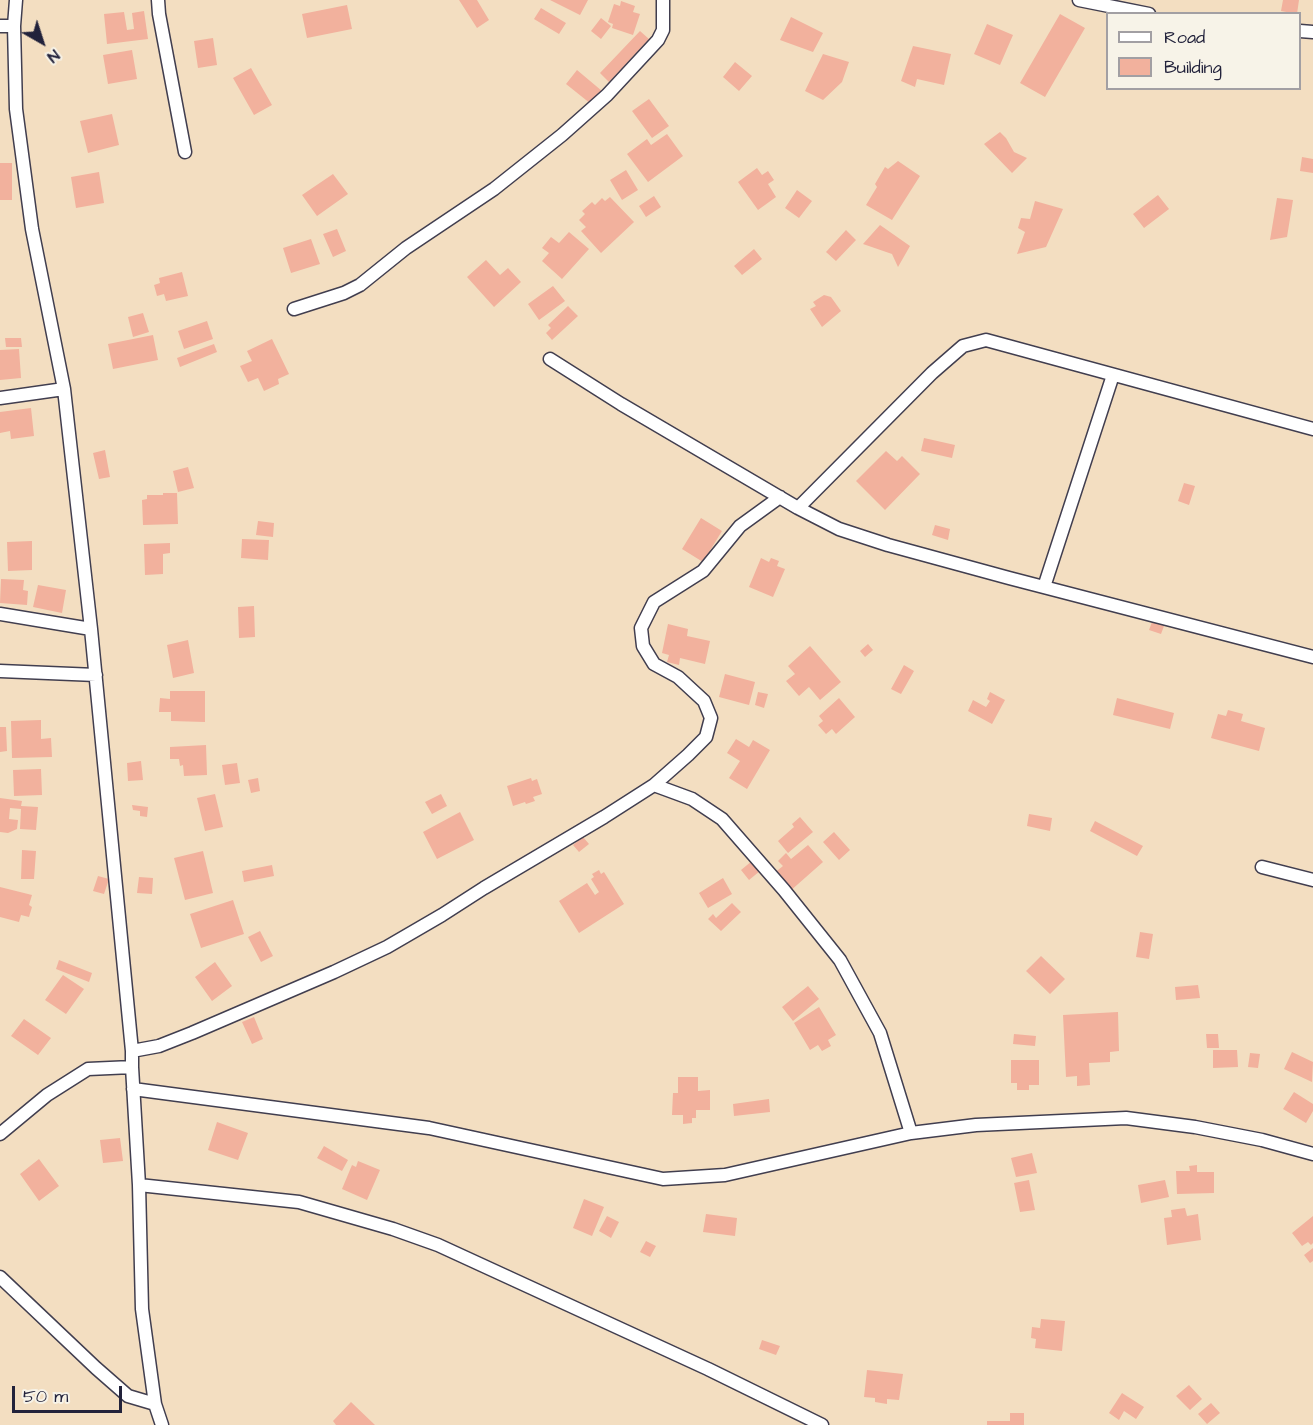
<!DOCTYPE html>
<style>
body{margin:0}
#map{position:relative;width:1313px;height:1425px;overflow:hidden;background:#f3dec1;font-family:"Architects Daughter",sans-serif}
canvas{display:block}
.legend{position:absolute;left:1106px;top:12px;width:195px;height:78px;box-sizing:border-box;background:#f7f3e8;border:2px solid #a29fa3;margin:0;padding:8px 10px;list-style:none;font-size:18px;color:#22223b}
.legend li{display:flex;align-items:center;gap:12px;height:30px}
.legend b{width:30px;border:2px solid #a29fa3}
.north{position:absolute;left:12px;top:12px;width:60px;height:60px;-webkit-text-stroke:4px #f7f3e8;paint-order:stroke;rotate:141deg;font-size:16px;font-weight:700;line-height:24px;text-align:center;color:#22223b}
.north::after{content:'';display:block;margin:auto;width:21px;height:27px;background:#22223b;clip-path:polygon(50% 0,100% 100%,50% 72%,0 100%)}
.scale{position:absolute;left:12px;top:1386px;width:110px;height:27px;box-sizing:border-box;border:3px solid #22223b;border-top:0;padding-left:8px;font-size:18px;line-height:21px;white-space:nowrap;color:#22223b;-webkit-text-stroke:4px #f7f3e8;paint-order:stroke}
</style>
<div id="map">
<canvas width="1313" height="1425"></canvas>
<ul class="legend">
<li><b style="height:8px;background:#fff"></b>Road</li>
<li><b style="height:16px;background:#f2b19d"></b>Building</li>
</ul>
<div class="north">N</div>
<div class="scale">50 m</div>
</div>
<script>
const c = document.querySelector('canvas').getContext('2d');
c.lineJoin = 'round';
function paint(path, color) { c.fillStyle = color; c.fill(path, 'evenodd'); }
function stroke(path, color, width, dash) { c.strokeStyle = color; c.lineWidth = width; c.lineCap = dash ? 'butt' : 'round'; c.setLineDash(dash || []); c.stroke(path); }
paint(new Path2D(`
 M459 0H477L489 20 477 28Z
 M550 0H588L580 15Z
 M1283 0H1299L1297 14 1281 11Z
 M621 1 635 6 633 12 640 14 633 35 612 28 613 24 608 22 614 4 620 6Z
 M347 5 352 29 307 38 302 14Z
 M541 8 566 23 559 34 534 19Z
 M144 11 148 39 107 44 104 14 124 12 127 30 134 29 132 13Z
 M1060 14 1085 28 1045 97 1020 83Z
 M791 17 823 33 813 52 780 40Z
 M601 18 611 26 601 39 591 31Z
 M987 24 1013 35 1000 65 974 54Z
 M640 31 649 39 609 82 600 73Z
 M213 38 217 65 198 68 194 41Z
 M913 46 951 54 944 85 917 79 915 87 901 81Z
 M132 50 137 79 108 84 103 55Z
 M823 54 849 62 842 82 823 100 805 91Z
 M735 62 752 76 739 91 723 77Z
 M251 68 272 105 254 115 233 78Z
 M577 70 602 91 591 104 566 84Z
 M649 99 669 126 652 138 632 111Z
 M112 114 119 145 88 153 80 121Z
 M1000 132 1006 138 1014 152 1027 158 1012 173 984 144Z
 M667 134 683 156 648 182 627 154 647 139 651 145Z
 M1302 157 1313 159V173L1300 171Z
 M898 161 920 176 892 220 866 205 877 187 875 184 885 167 888 169Z
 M0 163H12V200H0Z
 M757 168 762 175 768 171 774 180 768 184 776 197 758 210 738 182Z
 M626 170 638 190 622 200 610 180Z
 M99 172 104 203 76 208 71 177Z
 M333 174 348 194 317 216 302 195Z
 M797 190 812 201 799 218 785 208Z
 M1158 195 1169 209 1144 228 1133 214Z
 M654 196 661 207 646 217 639 206Z
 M610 197 634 222 601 253 581 231 586 227 579 220 585 214 582 211 592 202 595 205 602 198 605 201Z
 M1277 198 1293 200 1287 237 1270 240Z
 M1035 201 1063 209 1046 247 1017 254 1025 232 1018 228 1021 218 1030 219Z
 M880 225 910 246 898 267 892 254 863 244Z
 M337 229 346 251 333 257 323 234Z
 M846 230 856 240 836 261 826 252Z
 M569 232 589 249 562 279 542 261 549 253 542 248 551 237 559 243Z
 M311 239 320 264 291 273 283 248Z
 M754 249 762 259 742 275 734 266Z
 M486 260 500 275 508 268 521 282 494 307 467 277Z
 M182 272 188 296 166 301 164 294 157 296 154 285 160 283 159 278Z
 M553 286 565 301 539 320 528 304Z
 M824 295 831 297 841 311 822 327 810 309 816 306 813 302Z
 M568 306 578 316 552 340 546 333 551 328 548 325Z
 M143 313 149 332 133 337 128 317Z
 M207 321 213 339 184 349 178 331Z
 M153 335 158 360 113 369 108 344Z
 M5 338H21L22 347H6Z
 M272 339 289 374 278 379 279 384 264 391 258 378 248 382 240 366 252 361 247 351Z
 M214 344 217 352 180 367 177 358Z
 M19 349 21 378 0 380V350Z
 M31 408 34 436 11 439 10 431 0 433V412Z
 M924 438 955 445 952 458 921 451Z
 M105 450 110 477 99 479 93 453Z
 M886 451 897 461 902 456 920 474 885 510 856 481Z
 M188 467 194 488 178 492 173 471Z
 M1184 483 1195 486 1189 505 1178 501Z
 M163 493H177L178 524 143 525 142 500 147 499V495H163Z
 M701 518 722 531 703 562 682 549Z
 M258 521 274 523 273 537 256 535Z
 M935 525 950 529 948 540 932 535Z
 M242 539 269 540 268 560 241 558Z
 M32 541V570L8 571 7 542Z
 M170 543V553L163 554V574L145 575 144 544Z
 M761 558 769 562 771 558 779 561 777 566 785 569 773 597 749 587Z
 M1 579 24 580 23 590 28 591 27 605 0 603Z
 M38 585 66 590 62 613 33 607Z
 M254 606 255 637 239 638 238 607Z
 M1152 622 1164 626 1161 634 1149 630Z
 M668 624 688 629 687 636 710 641 705 664 680 658 679 665 667 662 669 655 662 653Z
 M188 640 194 673 173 678 167 645Z
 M868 644 873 650 865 657 860 651Z
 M810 646 841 682 820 700 809 687 799 696 786 681 795 674 788 666Z
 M904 665 914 671 901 694 891 689Z
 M725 674 755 682 749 705 719 697Z
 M170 691H205V722L171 721V712H159L160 698 170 699Z
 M758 692 768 694 764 708 755 705Z
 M990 692 1005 700 992 724 968 711 973 700 986 707 990 701 987 699Z
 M839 698 855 717 836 734 832 729 826 734 818 725 823 721 819 716Z
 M1117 698 1174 713 1170 729 1113 715Z
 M1228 710 1243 714 1241 721 1265 728 1259 751 1211 738 1218 714 1226 716Z
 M41 720V739L51 738 52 757 12 758 11 721Z
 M0 727H6L7 751 0 752Z
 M736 739 749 747 753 740 770 750 747 789 729 778 740 761 727 753Z
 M206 745 207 775 184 776 183 765 180 766 179 759H170V747Z
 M141 761 143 780 128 781 127 763Z
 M237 763 240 783 225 785 222 765Z
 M41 769 42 795 14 796 13 770Z
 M258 778 260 791 251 793 248 780Z
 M531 778 532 781 537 779 542 794 533 797 535 801 526 804 525 802 513 806 507 786Z
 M215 794 223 827 205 831 197 798Z
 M441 794 447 806 432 814 425 802Z
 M0 798 22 801 21 806 38 807 36 830 20 829 21 809 10 808 9 819 18 820 17 829 8 833 0 832Z
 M132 805 148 807 147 817 140 816V811L133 810Z
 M460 812 474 840 437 859 423 832Z
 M1029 814 1052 818 1050 831 1027 826Z
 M800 817 813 832 788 853 778 841 794 827 792 824Z
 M1095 821 1143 846 1137 856 1090 831Z
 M834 832 850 850 839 860 823 842Z
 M583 837 589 844 579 852 573 845Z
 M808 845 823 862 789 892 773 874 783 866 778 861 786 853 791 859Z
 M22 850 36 851 34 879H21Z
 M203 851 213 893 185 900 174 858Z
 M752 861 760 871 749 880 741 870Z
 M272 865 274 876 244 882 242 871Z
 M599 870 601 874 604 872 624 904 579 933 559 901 587 883 595 895 599 892 591 879 594 877 592 874Z
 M98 876 109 879 104 894 93 891Z
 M139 877 153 878 152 894 137 893Z
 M723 878 732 894 708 908 699 893Z
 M0 887 32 895 29 905 32 907 29 917 21 915 19 922 0 917Z
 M233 900 244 934 201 948 190 914Z
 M732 903 741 912 721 931 708 919 713 914 716 918Z
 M260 931 273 956 261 962 248 937Z
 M1140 932 1153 934 1149 959 1136 957Z
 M1041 956 1065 979 1050 994 1026 971Z
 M59 960 92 973 89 982 56 969Z
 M215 962 232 986 212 1001 195 977Z
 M63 975 84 989 66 1014 45 1000Z
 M1198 985 1200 998 1176 1000 1175 987Z
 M808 986 819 999 793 1021 782 1007Z
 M819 1007 836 1035 828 1040 831 1046 822 1051 818 1045 810 1050 794 1023Z
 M1118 1012 1119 1051 1110 1052V1062L1089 1063 1090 1085 1077 1086V1076L1066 1077 1063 1015Z
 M254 1017 263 1039 252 1044 242 1022Z
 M24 1019 51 1038 38 1055 11 1036Z
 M1014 1034 1036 1036 1035 1046 1013 1044Z
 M1206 1034H1218L1219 1048H1207Z
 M1213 1050H1237L1238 1067 1213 1068Z
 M1292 1052 1313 1062 1312 1082 1284 1069Z
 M1250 1053 1260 1054 1258 1068 1248 1067Z
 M1011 1060H1039V1085H1029V1090H1017V1083H1011Z
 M678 1077H698V1091L710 1090V1110H696V1118H692V1123L683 1124V1115H672L673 1093H678Z
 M1294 1092 1313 1104V1111L1306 1123 1283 1109Z
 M769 1099 770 1112 734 1116 733 1104Z
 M217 1122 248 1133 238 1160 208 1150Z
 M120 1138 123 1161 103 1163 100 1140Z
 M324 1146 348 1160 342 1171 317 1158Z
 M1032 1153 1037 1173 1016 1177 1011 1158Z
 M39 1159 59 1186 39 1201 20 1174Z
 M358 1161 380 1170 367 1200 342 1189 352 1165 356 1167Z
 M1197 1165V1172H1214V1193L1177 1194 1176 1171H1190L1189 1166Z
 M1029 1180 1035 1210 1020 1212 1014 1183Z
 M1165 1180 1169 1197 1141 1203 1138 1185Z
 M584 1199 604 1207 592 1236 573 1228Z
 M1185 1208 1187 1216 1198 1214 1201 1240 1167 1245 1164 1218 1172 1217 1171 1210Z
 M706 1214 737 1218 735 1236 703 1232Z
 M607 1216 619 1222 611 1238 599 1231Z
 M1313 1216V1243L1311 1245 1308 1242 1302 1246 1292 1233Z
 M646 1241 656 1246 650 1257 640 1252Z
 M1313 1248V1261L1310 1263 1304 1255Z
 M1041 1319 1065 1321 1062 1351 1035 1348 1036 1339 1031 1338 1032 1327 1040 1328Z
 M762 1340 780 1346 776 1355 759 1349Z
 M867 1370 903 1374 899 1400 887 1399V1404L875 1402V1398L864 1397Z
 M1189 1385 1202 1399 1190 1410 1176 1396Z
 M1122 1393 1144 1407 1136 1419 1124 1411 1119 1420 1109 1413Z
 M351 1402 375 1425H336L333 1421Z
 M1211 1403 1220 1413 1207 1424 1198 1414Z
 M1010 1413H1024V1425H987V1421H1010Z`), '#f2b19d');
const street = new Path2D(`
 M16 0 14 26 16 109 32 229 64 389 91 629 132 1051V1067L139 1185 142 1309 155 1404 162 1425
 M158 0 159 14 185 152
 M1079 0 1149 14
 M0 26H14
 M1300 31 1313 32
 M294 309 344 293 360 285 406 248 494 189 562 135 607 95 658 40 663 30V0
 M550 359 621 404 798 508 839 529 888 545 1009 578 1313 657
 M0 398 64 389
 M798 508 932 373 963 346 986 340 1313 429
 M1044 587 1113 375
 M0 614 91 629
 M0 671 96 675
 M654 785 692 799 722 819 784 890 840 960 880 1033 911 1133
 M1262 867 1313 880
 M132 1051 159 1046 192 1033 334 972 387 947 442 915 484 888 604 817 654 785 688 755 706 737 711 718 704 701 678 677 654 664 643 646 641 628 654 602 703 571 740 526 780 497
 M133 1089 429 1128 663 1179 725 1175 911 1133 976 1125 1126 1118 1195 1127 1262 1140 1313 1154
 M0 1134 47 1095 88 1069 132 1067
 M139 1185 299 1202 393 1229 438 1245 708 1369 822 1425
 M0 1277 96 1368 128 1396 155 1404`);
stroke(street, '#413e4f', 15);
stroke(street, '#fff', 12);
</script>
